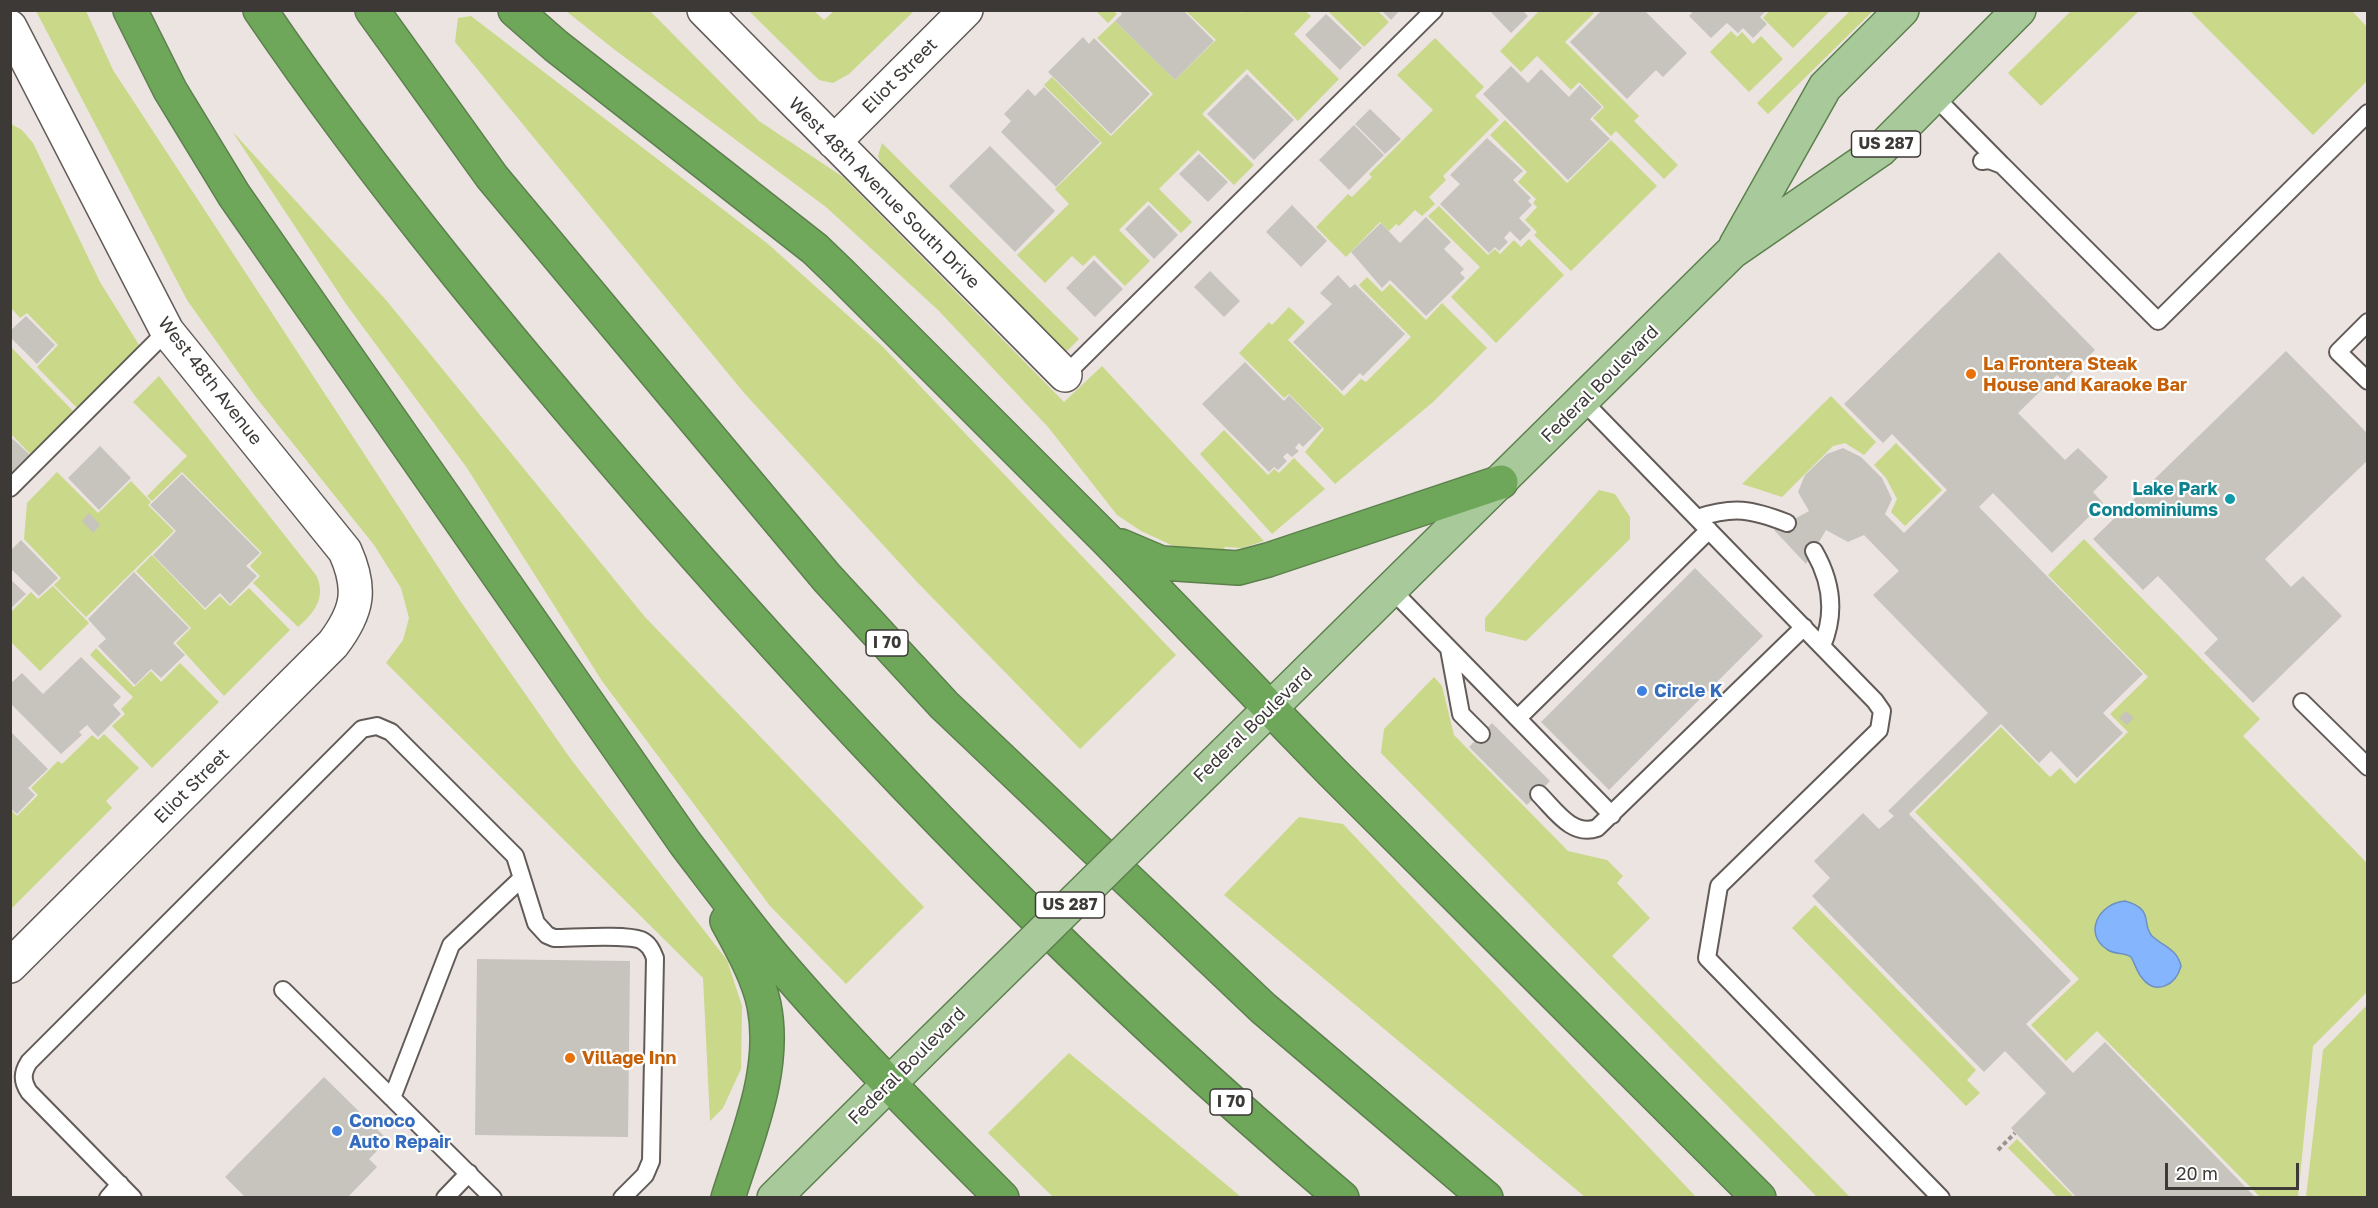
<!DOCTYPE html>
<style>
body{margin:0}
#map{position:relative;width:2378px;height:1208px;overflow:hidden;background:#ece4e1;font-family:"Golos Text",sans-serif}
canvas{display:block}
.frame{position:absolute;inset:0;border:12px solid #3c3937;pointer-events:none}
.scale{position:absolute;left:2165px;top:1163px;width:134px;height:27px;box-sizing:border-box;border:3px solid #3c3937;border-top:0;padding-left:8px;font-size:18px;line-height:21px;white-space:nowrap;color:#3c3937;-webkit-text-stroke:4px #fff;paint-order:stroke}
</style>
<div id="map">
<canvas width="2378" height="1208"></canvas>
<div class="frame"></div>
<div class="scale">20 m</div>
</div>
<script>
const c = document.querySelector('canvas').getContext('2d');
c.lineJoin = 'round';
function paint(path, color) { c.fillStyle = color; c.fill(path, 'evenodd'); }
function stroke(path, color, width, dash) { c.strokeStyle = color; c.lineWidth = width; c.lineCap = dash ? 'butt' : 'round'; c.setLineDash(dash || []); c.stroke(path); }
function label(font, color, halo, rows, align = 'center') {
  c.font = font + ' "Golos Text",sans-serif'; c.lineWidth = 4.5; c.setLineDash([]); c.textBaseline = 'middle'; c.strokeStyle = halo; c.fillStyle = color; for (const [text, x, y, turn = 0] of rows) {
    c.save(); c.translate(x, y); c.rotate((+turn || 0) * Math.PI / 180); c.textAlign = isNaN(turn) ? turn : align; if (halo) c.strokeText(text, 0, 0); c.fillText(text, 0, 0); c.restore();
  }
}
paint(new Path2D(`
 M1239 10 1242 13 1244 10 1305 11 1311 16 1294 34 1339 79 1298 121 1247 69 1202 114 1254 165 1234 185 1198 150 1159 189 1192 222 1181 233 1148 201 1119 230 1150 261 1125 286 1094 255 1083 266 1072 256 1045 283 1017 255 1069 204 1055 189 1102 143 1044 85 1052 77 1111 136 1153 94 1097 38 1115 21 1175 80 1216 40 1186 11Z
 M1540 10 1591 11 1594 13 1565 42 1639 116 1634 121 1678 165 1664 179 1616 131 1611 136 1593 118 1604 107 1579 82 1571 90 1537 56 1521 72 1500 51Z
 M1770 10H1830V11L1793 48 1763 18Z
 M1851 10 1873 11 1768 114 1757 103Z
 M36 11H86L113 70 461 602 570 758 727 960 742 1006 741 1069 723 1108 710 1121 703 978 386 663 403 640 409 618 401 588 374 545 255 396 187 300Z
 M566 11H650L759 121 843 177 1064 402 1102 366 1264 541 1242 548 1225 547 1222 555 1178 548 1141 531 1117 515 1048 427 938 310 826 207 615 50Z
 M749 11H814L824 20 834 11H914L849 74 833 83 819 80Z
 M1096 11H1113L1117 14 1108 23Z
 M1328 11H1378L1389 22 1364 47Z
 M2071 11H2139L2041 106 2008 73Z
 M2190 11H2352L2367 27V81L2313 135Z
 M471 16 768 244 882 346 1176 655 1080 749 917 582 745 394 455 42 458 18Z
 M1731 31 1737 37 1742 32 1753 44 1761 36 1783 59 1749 92 1710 52Z
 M1435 38 1484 87 1475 96 1499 120 1443 176 1446 180 1429 197 1435 204 1422 216 1415 210 1399 226 1396 224 1389 231 1380 222 1346 257 1316 227 1348 194 1352 197 1372 177 1369 174 1433 110 1397 75Z
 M1505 120 1567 183 1611 140 1657 186 1571 271 1534 235 1537 232 1525 220 1537 207 1533 203 1536 199 1518 182 1527 172 1490 135Z
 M11 124 22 130 33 143 100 282 141 348 79 410 37 367 58 345 27 313 20 318 11 308Z
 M232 131 386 300 645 617 924 907 846 984 770 906 602 681 467 468 346 304Z
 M882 143 1079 339 1065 353 884 172 878 156Z
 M1439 206 1488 255 1495 249 1500 254 1514 240 1521 247 1529 239 1564 275 1496 343 1451 297 1480 267 1428 216Z
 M1367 277 1382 292 1390 284 1426 320 1442 303 1487 348 1433 402 1335 484 1305 452 1324 429 1289 394 1284 398 1239 353 1269 322 1272 325 1289 307 1305 322 1288 340 1344 396 1361 379 1366 382 1411 337 1359 285Z
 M10 346 75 413 32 456 11 434Z
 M159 376 316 575C327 597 314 613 298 627L253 583 260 576 250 566 262 553 182 472 152 501 147 496 187 456 133 402Z
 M1831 396 1876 442 1864 455 1845 443 1833 446 1782 497 1742 484Z
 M1224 430 1268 475 1274 469 1279 473 1294 458 1325 489 1272 534 1200 454Z
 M1896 443 1942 490 1905 526 1891 512 1897 499 1886 478 1874 465Z
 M57 472 98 513 131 481 151 502 148 505 174 531 86 617 54 585 61 578 24 539 27 503Z
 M1599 490 1615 494 1630 517V539L1526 641 1485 631V618Z
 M2084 539 2260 719 2243 736 2367 863V992L2313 1046 2298 1197H2260L2097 1031 2066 1061 2031 1025 2079 979 1915 812 2001 727 2050 777 2060 768 2075 784 2128 732 2110 714 2148 677 2048 575Z
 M152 555 205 610 220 596 230 606 249 588 290 630 224 696 176 643 191 628 136 571Z
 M53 586 89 623 40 671 11 642V612L31 592 38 599Z
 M96 648 134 687 151 671 161 682 180 663 219 702 152 768 112 726 125 714 121 709 133 697 90 655Z
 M1434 677 1442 686 1454 735 1568 851 1607 860 1623 876 1617 883 1650 918 1612 956 1850 1197H1817L1381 753 1384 729Z
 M104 734 139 768 106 801 112 808 11 909V810L17 816 38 795 31 788 58 761 62 764 92 735 98 740Z
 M1299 817 1343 824 1696 1197H1585L1224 895Z
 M1815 905 1976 1070 1967 1080 1980 1093 1966 1106 1792 928Z
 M2367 1005V1197H2306L2323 1050Z
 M1069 1053 1241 1197H1053L988 1133Z
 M2017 1139 2074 1197H2057L2008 1148Z`), '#c9d889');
const water = new Path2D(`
 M2125 901C2155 909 2141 924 2152 936 2164 947 2177 949 2181 966 2176 985 2156 996 2142 978 2137 972 2135 964 2131 957 2124 952 2116 955 2108 950 2082 934 2099 903 2125 901Z`);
paint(water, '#84b5fd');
stroke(water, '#6e90c2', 1.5);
paint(new Path2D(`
 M1119 10H1183L1214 41 1175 80 1115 21 1122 14Z
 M1381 10H1400L1391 20Z
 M1489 10H1522L1528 16 1511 33Z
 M1602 10H1644L1687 53 1663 77 1656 70 1627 99 1570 42Z
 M1689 10H1767L1760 17 1767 24 1753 38 1743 28 1738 33 1727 23 1711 38 1689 16 1692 13Z
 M1326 14 1362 48 1340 70 1305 35Z
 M1083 37 1089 44 1094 38 1150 94 1111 134 1048 72Z
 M1511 66 1528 83 1541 69 1569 97 1580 85 1602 107 1590 119 1610 139 1568 180 1483 94Z
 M1247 74 1294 120 1254 160 1207 114Z
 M1044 87 1100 142 1056 187 1001 132 1011 121 1004 114 1028 89 1035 96Z
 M1370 109 1401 139 1385 154 1355 124Z
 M1354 125 1384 155 1349 190 1319 160Z
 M1487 138 1523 171 1513 180 1531 198 1528 201 1532 205 1519 218 1531 230 1520 241 1510 231 1504 238 1508 242 1499 251 1495 247 1489 253 1440 204 1460 184 1450 175Z
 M990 146 1055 211 1015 252 949 186Z
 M1199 154 1228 182 1208 202 1179 174Z
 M1149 205 1178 235 1154 259 1125 229Z
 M1292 205 1327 241 1301 267 1266 232Z
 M1426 217 1451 242 1444 249 1464 269 1460 273 1465 278 1426 316 1390 280 1382 288 1351 252 1381 223 1400 243Z
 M1999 252 2095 350 2064 381 2057 375 2018 413 2065 460 2078 448 2108 477 2093 492 2103 503 2052 553 1993 493 1979 507 2143 674 2103 713 2123 733 2077 778 2051 751 2039 763 2001 724 1909 814 2071 981 2026 1024 2073 1073 2105 1042 2256 1198H2077L2011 1128 2046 1093 2005 1051 1984 1072 1812 896 1830 878 1814 861 1863 813 1879 829 1894 816 1888 811 1988 713 1873 595 1899 571 1864 535 1848 542 1826 530 1806 564 1774 530 1809 511 1798 492 1805 475 1827 454 1843 448 1861 457 1882 478 1892 499 1885 514 1904 533 1947 490 1892 434 1883 443 1844 404Z
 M1094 260 1123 289 1095 317 1066 288Z
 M1210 271 1240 301 1224 317 1194 287Z
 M1338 275 1350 288 1355 284 1405 334 1363 376 1360 373 1342 391 1293 342 1332 304 1320 293Z
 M26 316 55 345 37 364 10 337V331Z
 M2286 351 2368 434V460L2265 559 2291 587 2303 576 2342 616 2253 703 2204 653 2218 639 2158 576 2143 590 2093 539Z
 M1245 362 1284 401 1289 395 1322 428 1303 447 1299 443 1295 448 1299 451 1292 457 1287 453 1283 457 1287 461 1278 470 1274 467 1269 472 1202 404Z
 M13 439 30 455 10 474V441Z
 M100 446 131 478 99 510 68 478Z
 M182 474 260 553 246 566 257 576 230 604 220 593 205 608 153 555 176 531 150 505Z
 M89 513 100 525 93 533 82 521Z
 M21 540 58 578 39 596 10 568V551Z
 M1695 568 1763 636 1609 790 1541 722Z
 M134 572 189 628 173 643 185 655 161 678 151 669 135 685 98 646 106 639 88 619Z
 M10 579 26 594 10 609Z
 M81 657 121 697 113 705 121 714 98 737 87 725 79 732 82 735 61 754 10 703V684L22 673 43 694Z
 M2126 711 2134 718 2127 725 2119 718Z
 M1492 723 1550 781 1527 805 1469 747Z
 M12 733 48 769 28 788 35 795 17 814 10 808Z
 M477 959 630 961 628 1137 475 1135Z
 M324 1077 388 1140 369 1159 377 1167 347 1198H246L225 1177Z`), '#c7c3bd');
const service = new Path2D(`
 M1934 96 2001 164
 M1982 161 1989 160 2002 165 2158 321 2368 113
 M2368 322 2338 352 2368 381
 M1065 375 1434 10
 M1582 400 1875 701 1882 711 1879 730 1719 886 1707 958 1941 1198
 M10 488 167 331
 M1697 518C1734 506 1751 509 1787 523
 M1814 551C1832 582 1836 613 1822 646
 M1391 589 1612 815
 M1449 649 1461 714 1481 734
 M2302 702 2368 767
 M1518 718 1709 530
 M1539 794C1555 810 1572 837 1597 828L1804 627
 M283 990 493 1198
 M392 1098 451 945 522 878
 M108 1198 120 1184
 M133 1198 29 1092C22 1081 22 1073 29 1062L362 729 377 726 391 732 515 856 536 923 547 935 554 938C573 938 625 934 641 940 649 944 652 950 655 958L651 1161 645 1175 622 1198
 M445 1198 469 1173`);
const minor = new Path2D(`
 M704 10 1065 375
 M10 27 167 331 345 551C362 589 358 611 333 644L10 966
 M834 142 966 10`);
const primary = new Path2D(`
 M1736 245 1825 87 1902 10
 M1225 753 1732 252 1880 150 2019 10
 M774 1198 916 1057`);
const motorway = new Path2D(`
 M130 10 170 90 234 195 685 843C714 881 742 919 772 955 844 1040 923 1119 1002 1198
 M260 10C379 185 514 346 651 505 868 755 1089 984 1342 1198
 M372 10 492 177 827 578 944 705 1263 1008 1486 1198
 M515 10 556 46 815 249 843 276 1107 540 1332 772 1759 1198
 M1121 546 1161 563 1238 568 1268 560 1501 482
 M727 921C741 947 758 976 764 1005 777 1070 747 1137 728 1198`);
stroke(service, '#625b58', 20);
stroke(minor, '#625b58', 36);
stroke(primary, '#5c804d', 36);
stroke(motorway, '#5c804d', 36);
stroke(new Path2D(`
 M1998 1150 2015 1133`), '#999491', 4, [4.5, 3]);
stroke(service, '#fff', 16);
stroke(minor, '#fff', 33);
stroke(primary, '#a8ca9b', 33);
stroke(motorway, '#6ea759', 33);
const primaryBridge = new Path2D(`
 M916 1057 1225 753`);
stroke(primaryBridge, '#5c804d', 36, []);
stroke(primaryBridge, '#a8ca9b', 33);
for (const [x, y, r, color] of [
 [1971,374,6,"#e8710a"],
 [2230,499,6,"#0f9aa8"],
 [1642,691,6,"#3f7fe0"],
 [570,1058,6,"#e8710a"],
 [337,1131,6,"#3f7fe0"]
]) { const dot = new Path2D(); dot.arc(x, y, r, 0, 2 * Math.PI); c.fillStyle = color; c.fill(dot); stroke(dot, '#fff', 2); }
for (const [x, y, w] of [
 [1886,144,69],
 [887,643,42],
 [1070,905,69],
 [1231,1102,42]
]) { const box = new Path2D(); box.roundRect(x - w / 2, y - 13, w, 26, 4.5); c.fillStyle = '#fff'; c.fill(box); stroke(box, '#3c3937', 1.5); }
label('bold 16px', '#3c3937', null, [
 ["US 287",1886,144],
 ["I 70",887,643],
 ["US 287",1070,905],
 ["I 70",1231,1102]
]);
label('18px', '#3c3937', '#fff', [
 ["Eliot Street",900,76,-45],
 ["West 48th Avenue South Drive",884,193,45],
 ["West 48th Avenue",210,381,52],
 ["Federal Boulevard",1600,384,-45],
 ["Federal Boulevard",1253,725,-44],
 ["Eliot Street",192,786,-45],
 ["Federal Boulevard",907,1066,-45]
]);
label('bold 18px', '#c56008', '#fff', [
 ["La Frontera Steak",1983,364],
 ["House and Karaoke Bar",1983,385],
 ["Village Inn",582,1058]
], 'left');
label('bold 18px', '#0d838f', '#fff', [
 ["Lake Park",2218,489],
 ["Condominiums",2218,510]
], 'right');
label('bold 18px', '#366cbe', '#fff', [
 ["Circle K",1654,691],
 ["Conoco",349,1121],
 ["Auto Repair",349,1142]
], 'left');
</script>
